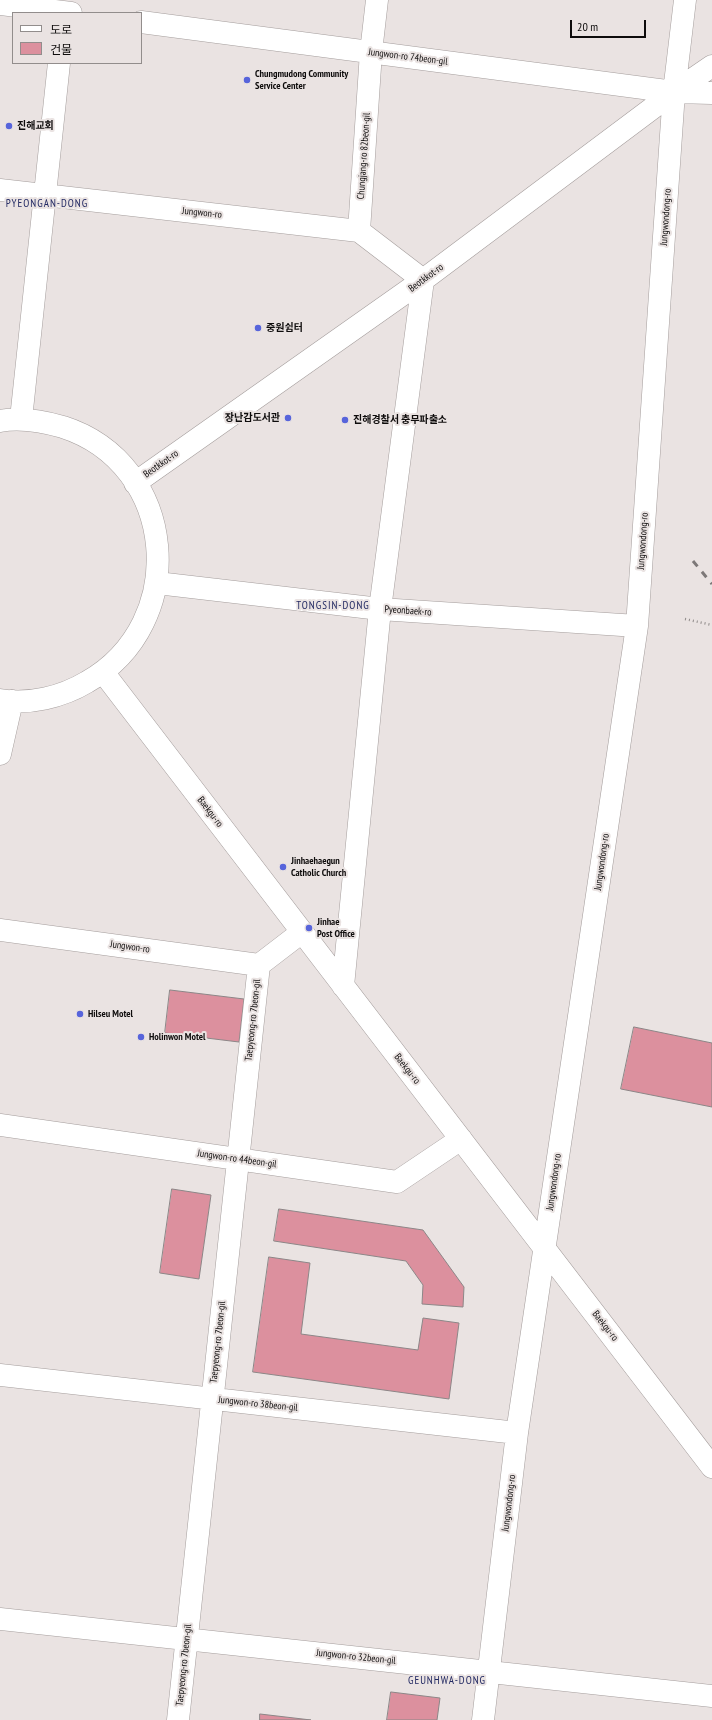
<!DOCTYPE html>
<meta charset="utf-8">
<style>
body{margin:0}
#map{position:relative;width:712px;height:1720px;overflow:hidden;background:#eae3e2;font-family:"PT Sans Narrow","Noto Sans KR",sans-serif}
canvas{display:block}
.legend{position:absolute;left:12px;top:12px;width:130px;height:52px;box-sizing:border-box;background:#eae3e2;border:1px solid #928d8c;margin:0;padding:5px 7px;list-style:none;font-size:12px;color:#0e0c0c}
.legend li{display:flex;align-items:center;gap:8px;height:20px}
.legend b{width:20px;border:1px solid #928d8c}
.scale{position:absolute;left:570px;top:20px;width:76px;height:18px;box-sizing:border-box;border:2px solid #0e0c0c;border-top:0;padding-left:5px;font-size:12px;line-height:14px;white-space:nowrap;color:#0e0c0c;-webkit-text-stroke:3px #eae3e2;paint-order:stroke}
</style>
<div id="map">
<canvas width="712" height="1720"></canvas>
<ul class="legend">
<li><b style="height:5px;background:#fff"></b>도로</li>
<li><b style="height:11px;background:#dc909e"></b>건물</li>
</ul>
<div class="scale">20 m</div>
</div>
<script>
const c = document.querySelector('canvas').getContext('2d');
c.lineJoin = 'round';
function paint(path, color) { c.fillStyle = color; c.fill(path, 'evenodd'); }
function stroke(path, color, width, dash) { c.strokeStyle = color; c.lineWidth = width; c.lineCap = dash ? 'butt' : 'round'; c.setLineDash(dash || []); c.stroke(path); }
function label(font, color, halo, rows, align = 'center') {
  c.font = font + ' "PT Sans Narrow","Noto Sans KR",sans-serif'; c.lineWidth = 4; c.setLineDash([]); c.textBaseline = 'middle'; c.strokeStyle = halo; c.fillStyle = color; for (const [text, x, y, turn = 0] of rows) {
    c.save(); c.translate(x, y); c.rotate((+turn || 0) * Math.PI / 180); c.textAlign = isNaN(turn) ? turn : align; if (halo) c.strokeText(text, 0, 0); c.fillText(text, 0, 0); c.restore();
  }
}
const building = new Path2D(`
 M170 990 244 999 239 1042 165 1033Z
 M634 1027 712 1043V1107L621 1089Z
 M172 1189 211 1195 199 1279 160 1273Z
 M279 1209 423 1230 464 1287 463 1307 422 1304 423 1285 406 1261 274 1241Z
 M269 1257 310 1263 301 1334 418 1350 423 1318 459 1323 449 1399 253 1372Z
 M391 1692 440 1698 437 1720H387Z
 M260 1714 311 1720H260Z`);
paint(building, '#dc909e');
stroke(building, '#8c8687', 1);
const minor = new Path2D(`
 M0 4 71 13
 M141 22 674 92 712 93
 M0 190 359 231
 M359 231 371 52 377 0
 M21 419 59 63
 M0 421C21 417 42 421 63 427 178 464 191 623 87 682 62 697 29 705 0 700
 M135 483 423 280 674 92 712 66
 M157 583 380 609 637 626
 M103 672 712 1467
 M0 754 12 701
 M0 930 259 965
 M259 965 302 932
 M343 986 380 609 423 280 359 231
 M0 1125 397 1182 461 1139
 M0 1375 517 1433
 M0 1619 712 1696
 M178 1720 259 965
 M483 1720 517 1433 637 626 674 92 685 0`);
stroke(minor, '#a49d9c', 23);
stroke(new Path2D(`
 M685 619 712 625`), '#908b8a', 2.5, [1, 3]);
stroke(minor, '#fff', 22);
stroke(new Path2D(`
 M693 561 712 584`), '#7d7878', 3, [7, 7]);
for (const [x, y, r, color] of [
 [247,80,4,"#5764db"],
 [9,126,4,"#5764db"],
 [258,328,4,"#5764db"],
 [288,418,4,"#5764db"],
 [345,420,4,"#5764db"],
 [283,867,4,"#5764db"],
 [309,928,4,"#5764db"],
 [80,1014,4,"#5764db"],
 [141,1037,4,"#5764db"]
]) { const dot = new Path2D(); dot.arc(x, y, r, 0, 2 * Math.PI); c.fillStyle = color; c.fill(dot); stroke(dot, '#eae3e2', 1.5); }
label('10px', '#0e0c0c', '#eae3e2', [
 ["Jungwon-ro 74beon-gil",408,57,7],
 ["Chungjang-ro 82beon-gil",364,156,-86],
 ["Jungwon-ro",202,213,6],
 ["Jungwondong-ro",666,217,-86],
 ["Beotkkot-ro",426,278,-36],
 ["Beotkkot-ro",161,464,-35],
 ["Jungwondong-ro",643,541,-86],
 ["Pyeonbaek-ro",408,611,4],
 ["Baekgu-ro",210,812,53],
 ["Jungwondong-ro",602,862,-82],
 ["Jungwon-ro",130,947,8],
 ["Taepyeong-ro 7beon-gil",253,1020,-84],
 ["Baekgu-ro",407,1069,52],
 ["Jungwon-ro 44beon-gil",237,1159,8],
 ["Jungwondong-ro",554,1182,-82],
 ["Baekgu-ro",605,1326,52],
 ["Taepyeong-ro 7beon-gil",218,1342,-84],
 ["Jungwon-ro 38beon-gil",258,1404,6],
 ["Jungwondong-ro",509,1503,-83],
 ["Jungwon-ro 32beon-gil",356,1657,6],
 ["Taepyeong-ro 7beon-gil",184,1665,-84]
]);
label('bold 10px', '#0e0c0c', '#eae3e2', [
 ["Chungmudong Community",255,74],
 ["Service Center",255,86],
 ["진해교회",17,126],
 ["중원쉼터",266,328],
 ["장난감도서관",280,418,"right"],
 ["진해경찰서 충무파출소",353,420],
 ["Jinhaehaegun",291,861],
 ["Catholic Church",291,873],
 ["Jinhae",317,922],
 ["Post Office",317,934],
 ["Hilseu Motel",88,1014],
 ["Holinwon Motel",149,1037]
], 'left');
c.letterSpacing = '1px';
label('11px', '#232a63', '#eae3e2', [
 ["PYEONGAN-DONG",47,204],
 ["TONGSIN-DONG",333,606],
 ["GEUNHWA-DONG",447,1681]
]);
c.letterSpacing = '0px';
</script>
